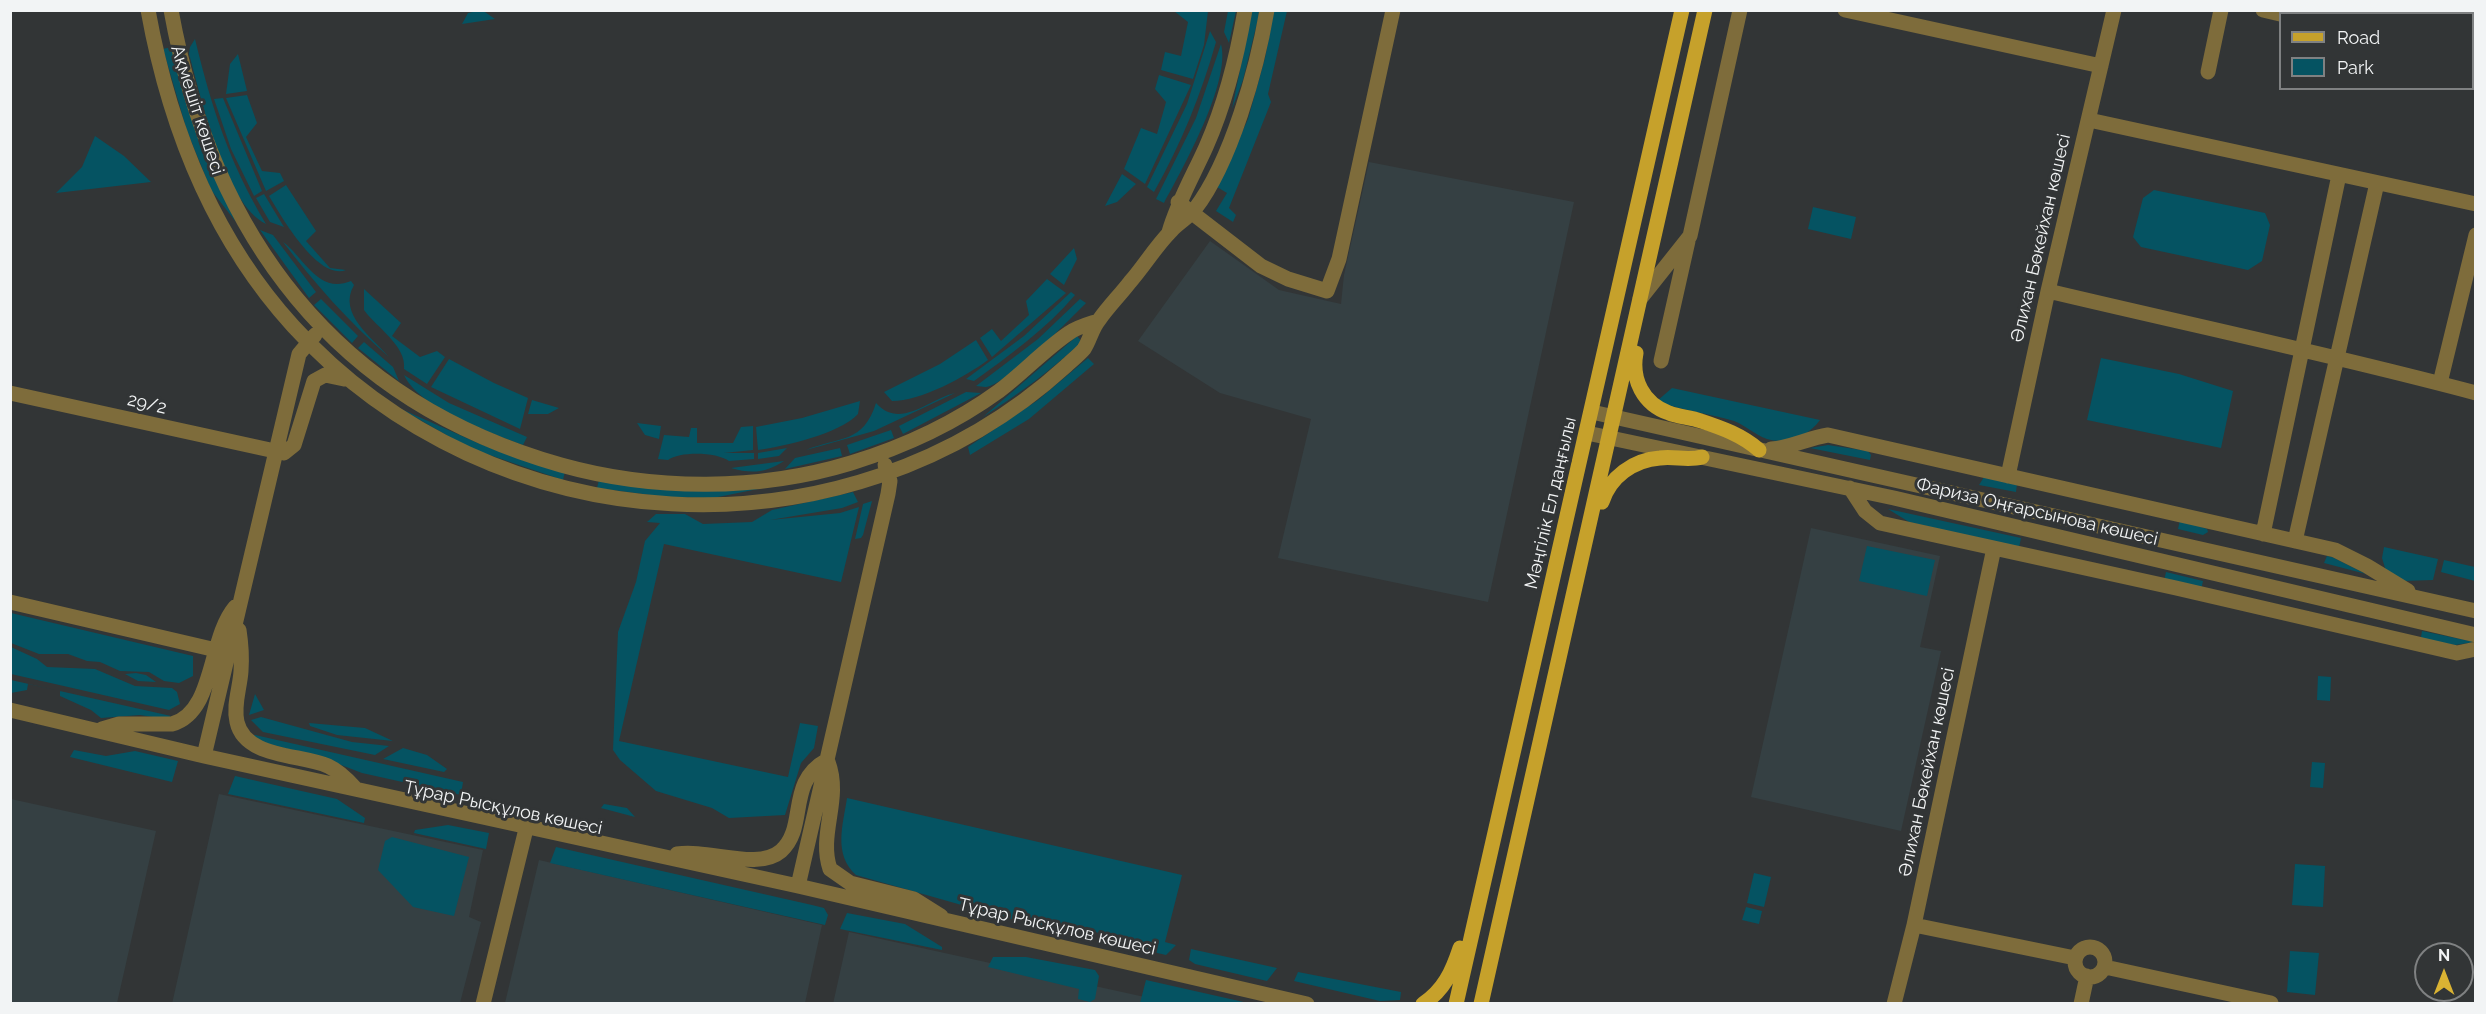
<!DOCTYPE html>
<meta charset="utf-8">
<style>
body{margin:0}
#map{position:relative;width:2486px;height:1014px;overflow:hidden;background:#323536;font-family:Raleway,sans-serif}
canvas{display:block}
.frame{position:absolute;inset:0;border:12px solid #f2f4f5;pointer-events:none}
.legend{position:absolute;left:2279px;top:12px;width:195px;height:78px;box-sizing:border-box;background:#323536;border:2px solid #7f8182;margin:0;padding:8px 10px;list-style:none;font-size:18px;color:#f2f4f5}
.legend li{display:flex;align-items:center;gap:12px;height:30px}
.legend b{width:30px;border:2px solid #7f8182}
.north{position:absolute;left:2414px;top:942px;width:60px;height:60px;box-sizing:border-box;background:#323536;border:2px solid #7f8182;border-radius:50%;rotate:0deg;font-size:16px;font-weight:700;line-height:24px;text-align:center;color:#f2f4f5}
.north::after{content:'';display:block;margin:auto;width:21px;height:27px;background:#dab333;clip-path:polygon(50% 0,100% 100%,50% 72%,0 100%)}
</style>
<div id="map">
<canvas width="2486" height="1014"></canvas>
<div class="frame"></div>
<ul class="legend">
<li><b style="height:8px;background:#c6a12b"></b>Road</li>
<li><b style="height:16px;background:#055362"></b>Park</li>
</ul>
<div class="north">N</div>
</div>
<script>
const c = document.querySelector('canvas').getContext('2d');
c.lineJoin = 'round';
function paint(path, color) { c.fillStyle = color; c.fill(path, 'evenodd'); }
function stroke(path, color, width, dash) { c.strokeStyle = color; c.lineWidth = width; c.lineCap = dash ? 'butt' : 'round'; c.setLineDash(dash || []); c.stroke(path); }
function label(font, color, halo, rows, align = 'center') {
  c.font = font + ' Raleway,sans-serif'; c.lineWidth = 6; c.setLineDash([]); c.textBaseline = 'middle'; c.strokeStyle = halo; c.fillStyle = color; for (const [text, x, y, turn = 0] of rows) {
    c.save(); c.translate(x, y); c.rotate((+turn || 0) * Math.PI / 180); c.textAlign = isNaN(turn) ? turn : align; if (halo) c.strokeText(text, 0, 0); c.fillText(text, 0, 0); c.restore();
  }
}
paint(new Path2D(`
 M1369 162 1574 202 1488 602 1278 558 1311 419 1220 393 1138 341 1210 241 1279 290 1341 304 1344 275Z
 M1811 528 1940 556 1920 647 1941 651 1901 831 1751 797Z
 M219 794 483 850 469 917 481 922 460 1003 172 1004Z
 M11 799 156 831 117 1003H11Z
 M539 860 822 925 805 1003H505Z
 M849 932 1172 1003 833 1004Z`), '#354043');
paint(new Path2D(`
 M482 10 495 19 462 24 468 13Z
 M1174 11H1208L1204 45 1193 79 1161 70 1165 52 1181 56 1188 22Z
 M1228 11H1236L1229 43 1224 32Z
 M1252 11H1259L1258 19 1243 80 1232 109Z
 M1274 11H1287L1268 94 1271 102 1229 208 1236 215 1233 222 1216 211 1227 193 1217 187 1248 119 1265 58Z
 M1210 31 1216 42C1201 95 1181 144 1154 192L1147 187 1187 104Z
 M195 39C212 109 229 162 266 224 224 203 201 97 189 54L190 47Z
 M1221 44C1231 82 1183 168 1164 203L1156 199 1196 118Z
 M171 47 202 152 236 222 211 190 187 131 163 49Z
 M238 54 247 91 226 94 230 64Z
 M1159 75 1191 85 1145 184 1124 169 1141 128 1157 134 1166 102 1155 89Z
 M247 95 257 123 246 137 262 171 280 173 284 181 266 191 226 98Z
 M223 98 262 191 254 196 231 149 214 99Z
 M95 136 124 156 151 182 56 193 82 167Z
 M1122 174 1136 184 1117 202 1105 206Z
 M286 185 316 231 306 241 330 268 346 270C318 281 281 216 269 196Z
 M2154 190 2265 213 2270 225 2262 261 2248 270 2141 247 2133 237 2143 198Z
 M264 194 284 227 270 222 256 198Z
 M1813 207 1856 217 1851 239 1808 229Z
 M260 230 273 235 316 292 309 298Z
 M283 242C304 257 318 295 351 281L354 285C337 314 373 338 389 357 349 322 315 284 283 242Z
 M1074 248 1077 259 1064 285 1050 274Z
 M1047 279 1066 293 992 357 980 338 992 329 1001 341 1029 315 1026 301Z
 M364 289 401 323 392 336 420 357 437 351 445 357 427 384 404 369C407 346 376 327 364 310Z
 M1071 292 1075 295C1046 329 1010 355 974 381L966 379 1024 336Z
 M321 299 358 336 352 343 314 305Z
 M1080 299 1086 303C1067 322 1013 378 990 386 985 388 981 386 976 386L1038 339Z
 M1077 336 1082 342C1051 370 1019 394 983 417Z
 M976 340 988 360C965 377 921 401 892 401L884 392 940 364Z
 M364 342 393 367 399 381 358 348Z
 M1088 358 1094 364 1029 419 970 455 968 447 1038 400Z
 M2101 358 2179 374 2233 391 2221 448 2087 420Z
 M449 359 494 383 528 398 520 429 431 387Z
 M404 375 449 403 527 437 523 445C489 432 420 409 404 375Z
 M1672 388 1820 420C1809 436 1786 445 1767 439 1755 435 1745 425 1734 421 1708 413 1682 411 1657 401Z
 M966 392 981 393 903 434 899 426Z
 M955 393 874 431 806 450C840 436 863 444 876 403 900 430 929 399 955 393Z
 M532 400 559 408 548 414H528Z
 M860 401 858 414C839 434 785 446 758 450L756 427 802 418Z
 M401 409 480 444 565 471 563 480 469 448Z
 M637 423 661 426 659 439 645 435Z
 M753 426V450L724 453H754V459L729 461C717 452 680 451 668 460L658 459 664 435 689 437 691 428H697V443H733L741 427Z
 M891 430 894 438 850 454 847 445Z
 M1828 445 1868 451 1871 455 1870 460 1810 448Z
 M787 448 779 456 758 459V453Z
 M840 448 842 456 785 469 795 458Z
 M784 461C766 473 751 474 731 468Z
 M1984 477 2017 484 2016 492 1979 485Z
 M599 480 709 490 763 488 713 498 666 497 597 488Z
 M853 492 858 502 842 508 770 520 840 513 859 507 841 582 664 544 619 741 788 777 800 723 818 726 814 748 801 763 785 815 729 818 712 808 656 791 620 760 613 750 618 632 636 582 645 541 660 523 647 522 656 514H685L703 524 752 522 772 510Z
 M872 501 863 535 861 538 855 539 863 504Z
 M1888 509 2021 538 2019 548 1909 522Z
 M2180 520 2207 529 2208 532 2203 535 2178 529Z
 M1867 546 1935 560 1927 596 1859 581Z
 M2384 547 2438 559 2433 580 2403 581 2386 571 2382 558Z
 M2327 556 2332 557 2366 574 2324 563Z
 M2444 560 2475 567V581L2441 572Z
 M2166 572 2203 581 2201 590 2164 581Z
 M11 613 193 656V676L179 683 164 681 149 672 120 671 100 662 87 661 68 654H39L11 643Z
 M2422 631 2475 642 2455 645 2424 640 2421 637Z
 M11 647 37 659 47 667 95 669 135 686 172 688 177 692 180 704 169 710 11 674Z
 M136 673 146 675 156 682 138 681 125 674Z
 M2318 676 2331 677 2330 701 2317 700Z
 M11 680 171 716 166 719 140 715 101 718 91 710 60 696V691L28 684 27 690 11 693Z
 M255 694 264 710 249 715Z
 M261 717 352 742 389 746 375 755 263 732 251 720Z
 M309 723 365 728 393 741 337 735 310 726Z
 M255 735 463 782 461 795 362 773 328 760 258 741 252 736Z
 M403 748 427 755 447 769 444 772 383 759Z
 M74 750 106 756 135 751 178 761 172 782 70 757Z
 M2312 762 2325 763 2323 788 2310 787Z
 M235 776 337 799 365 818 364 823 228 794Z
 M847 798 1182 875 1165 942 1176 945 1166 955 1153 952 1131 941 1075 927 1053 931 856 875C833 854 843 825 847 798Z
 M604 804 627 808 635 817 601 808Z
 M448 825 489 833 486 849 414 833 415 830Z
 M392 837 469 857 454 916 413 907 378 870 385 841Z
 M556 847 812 905 824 908 828 915 825 925 550 863Z
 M2295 864 2325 866 2323 907 2292 905Z
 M1754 873 1771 877 1764 907 1747 903Z
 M1746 907 1762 911 1759 924 1742 920Z
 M847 913 905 924 942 947V950L840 929Z
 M1191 949 1277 968 1267 981 1195 964 1189 960Z
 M2290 951 2319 953 2315 995 2287 992Z
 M993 957H1026L1095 970 1099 976 1095 999 1090 1002 1078 999 1079 989 988 967Z
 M1298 972 1401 992 1400 1000 1380 1001 1294 981Z
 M1146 980 1248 1003H1140Z`), '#055362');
stroke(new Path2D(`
 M148 10C169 126 213 238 293 326 493 546 845 567 1066 366 1072 360 1079 355 1084 349 1090 340 1092 328 1099 320 1108 307 1120 295 1130 282 1144 266 1156 246 1171 231 1178 223 1188 218 1195 209 1231 162 1257 69 1267 10
 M171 10C212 236 335 401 561 465 654 491 759 491 851 463 903 447 955 423 999 391 1023 373 1045 349 1069 333 1077 327 1089 324 1098 321
 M1845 10 2101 66
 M2263 10 2280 14
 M2389 14V10
 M2472 57 2476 58
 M2208 72 2221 10
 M2089 120 2476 204
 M1178 202 1261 266 1288 279 1327 291 1339 259 1393 10
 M1169 232C1178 201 1193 176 1206 147 1225 104 1237 57 1245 10
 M2048 291C2191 325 2334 355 2476 393
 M1640 299 1690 236 1740 10
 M1661 361 1688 241
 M2440 383 2476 235
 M10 393 284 453 294 445 314 381 325 375 344 379
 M1592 412 2476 611
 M1587 433 1894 498 2476 635
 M1771 449C1790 448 1808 438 1828 435L2335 550 2367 566 2408 591
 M2008 476 2048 291 2114 10
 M1850 488 1865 511 1880 523 2176 588 2457 653 2476 649
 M2263 534 2339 175
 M2295 541 2377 183
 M10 602 229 653
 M239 630C241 643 242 658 241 671 240 688 233 705 237 722 245 758 300 754 328 766 339 771 348 780 356 789
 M10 710 204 756 798 886 1307 1004
 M102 729 119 724H172C215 712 208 639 235 607
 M204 756 299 354 315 335
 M828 762C842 799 818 834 830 869L850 883 914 899 941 916
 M677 854C709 849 758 871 781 851 808 827 786 782 827 760
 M798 886 888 494 890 481 885 465
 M1914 925 2075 958
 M2075 962a15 15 0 1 1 30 0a15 15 0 1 1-30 0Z
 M2105 967 2271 1003
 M483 1004 525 833
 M1894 1004 1914 925 1994 548
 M2081 1004 2087 976`), '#7e6c3b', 15);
stroke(new Path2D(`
 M1636 353C1631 379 1643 404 1669 413 1679 417 1690 417 1701 421 1722 428 1742 435 1759 450
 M1602 502C1610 477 1633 460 1660 458 1675 456 1687 461 1702 457
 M1423 1004C1444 990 1452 972 1460 948
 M1456 1004 1682 10
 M1481 1004 1705 10`), '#c6a12b', 15);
label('18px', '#f2f4f5', '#323536', [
 ["Ақмешіт көшесі",197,110,72],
 ["Әлихан Бөкейхан көшесі",2041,238,-77],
 ["29/2",147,404,13],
 ["Мәңгілік Ел даңғылы",1551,503,-77],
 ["Фариза Оңғарсынова көшесі",2037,512,13],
 ["Әлихан Бөкейхан көшесі",1927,772,-78],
 ["Тұрар Рысқұлов көшесі",503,808,12],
 ["Тұрар Рысқұлов көшесі",1057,927,13]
]);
</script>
